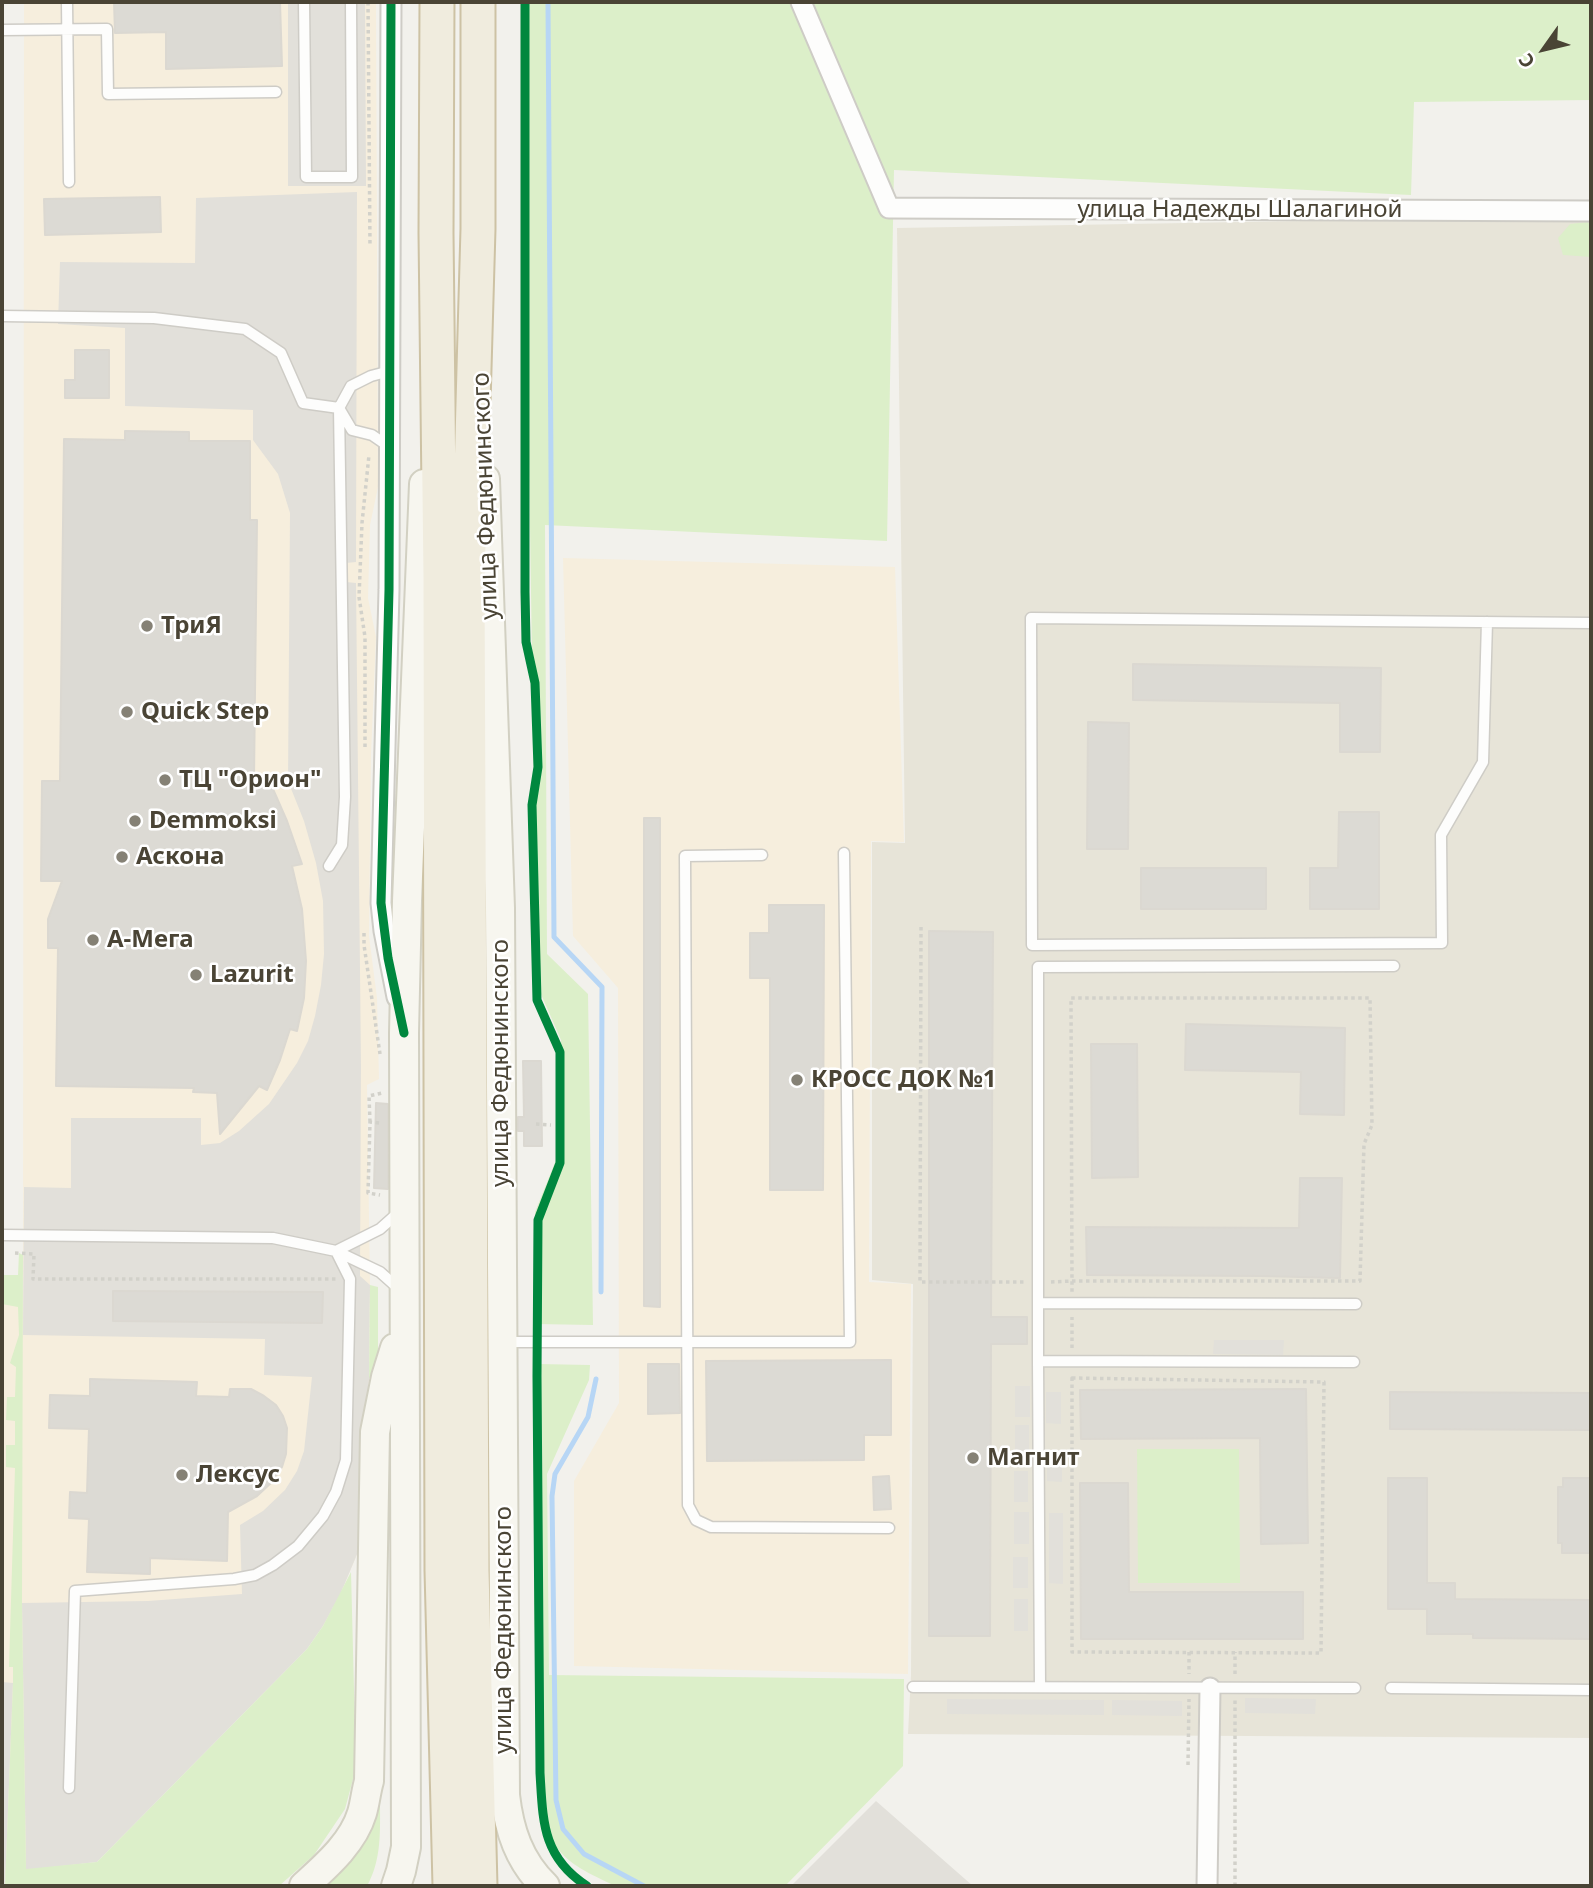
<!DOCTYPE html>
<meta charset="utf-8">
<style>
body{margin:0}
#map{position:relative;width:1593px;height:1888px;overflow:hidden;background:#f2f1ec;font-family:"Noto Sans",sans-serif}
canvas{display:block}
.frame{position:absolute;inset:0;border:4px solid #4a4435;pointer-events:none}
.north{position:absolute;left:1509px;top:14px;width:70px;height:70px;-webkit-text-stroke:5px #fff;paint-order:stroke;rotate:236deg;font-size:19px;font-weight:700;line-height:28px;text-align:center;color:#4a4435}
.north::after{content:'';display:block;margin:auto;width:24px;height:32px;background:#4a4435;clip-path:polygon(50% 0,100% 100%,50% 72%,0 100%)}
</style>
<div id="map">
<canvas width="1593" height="1888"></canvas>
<div class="frame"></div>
<div class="north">С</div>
</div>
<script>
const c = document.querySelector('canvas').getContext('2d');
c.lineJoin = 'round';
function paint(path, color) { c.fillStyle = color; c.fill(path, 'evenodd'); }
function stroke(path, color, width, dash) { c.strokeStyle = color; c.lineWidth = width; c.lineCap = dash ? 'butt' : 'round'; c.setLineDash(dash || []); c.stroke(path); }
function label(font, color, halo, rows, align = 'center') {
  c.font = font + ' "Noto Sans",sans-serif'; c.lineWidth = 5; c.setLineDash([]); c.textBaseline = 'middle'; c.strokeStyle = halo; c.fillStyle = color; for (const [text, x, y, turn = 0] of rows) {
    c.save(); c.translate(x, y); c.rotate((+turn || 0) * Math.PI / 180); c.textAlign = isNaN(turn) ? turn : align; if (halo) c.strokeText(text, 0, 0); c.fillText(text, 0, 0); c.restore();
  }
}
paint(new Path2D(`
 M1591 216V1738L908 1734 911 1675 913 1284 872 1280V842L905 843 897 228Z`), '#e7e4d8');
paint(new Path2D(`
 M24 2H376L378 487 370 525 368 598 376 637 371 754 369 936 377 998 379 1079 367 1085 370 1285 369 1379 364 1429 358 1552 340 1595 323 1626 58 1886H2V1291H23Z
 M563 558 895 567 904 842 871 841 869 1282 911 1284 908 1674 574 1666V1481L619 1403 618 988 573 936Z`), '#f6eedd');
paint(new Path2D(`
 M288 2H365L366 186H288Z
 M357 192 356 562 346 563V582L356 583 361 1067 360 1276 370 1285 369 1379 364 1429 361 1519 358 1552 340 1595 323 1626 307 1649 97 1862 26 1870 22 1603 148 1601 242 1594 240 1525 263 1511 285 1490 297 1471 304 1451 312 1377 264 1375 265 1339 23 1335 24 1187 71 1188V1118H201V1145L220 1143 239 1131 269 1104 297 1063 308 1041 315 1016 321 985 324 954 323 901 316 863 304 821 288 781 290 513 278 474 253 440V410L125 406V328L58 324 60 262 195 263 196 198Z
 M1214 1340H1284L1283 1355 1213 1354Z
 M1015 1386H1030V1417H1015Z
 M1046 1392H1061V1424L1046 1423Z
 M1015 1425H1029V1457L1015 1456Z
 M1047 1450H1062V1482L1047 1481Z
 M1014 1471H1028V1502H1014Z
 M1014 1512H1029V1544H1014Z
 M1049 1513H1063V1584L1049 1583Z
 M1013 1557H1028V1588H1013Z
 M1014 1599H1028V1631H1014Z
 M2 1682 13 1683 5 1886H2Z
 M1245 1698 1316 1699 1315 1714 1245 1713Z
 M947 1699 1104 1700V1715L947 1714Z
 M1112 1700 1182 1701V1716L1112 1715Z
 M876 1801 973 1886H791Z`), '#e2e0da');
paint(new Path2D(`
 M522 2H1591V100L1414 102 1411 195 894 170 887 541 545 525 547 954 588 994 593 1325 536 1324 535 1212 560 1150 561 1040 537 985Z
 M1587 222 1591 224V257L1563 255 1558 238 1570 224Z
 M19 1253 23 1255 22 1603 26 1869 97 1862 307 1649 323 1626 351 1572 356 1768 345 1809 314 1855 279 1886H5L13 1682V1667H9L15 1468 6 1467V1445H15V1421L6 1420 7 1397H15L16 1367 10 1363 19 1335 18 1307 2 1304V1275H18Z
 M370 1285 378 1287V1363L369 1379Z
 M538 1364 590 1365 589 1380 547 1474 549 1675 904 1679 903 1766 785 1886H616C560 1861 546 1849 539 1786L534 1601Z
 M1137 1449H1239L1240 1583H1138Z
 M380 1800C380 1831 382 1859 367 1886H321L366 1828Z`), '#dcefc9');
stroke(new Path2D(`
 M548 2 554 937 602 987 601 1292
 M596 1379 588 1417 555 1474 552 1496 556 1800 563 1829 584 1854 644 1886`), '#b7d6f5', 5);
const building = new Path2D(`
 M114 2H280L282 66 166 69V32L115 33Z
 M160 197 161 232 45 235 44 199Z
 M75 350H109V398H65V380H75Z
 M125 431 189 432V441H250V520H257L254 779 269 780 287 821 302 864 292 866 302 909 306 961 304 998 297 1031 290 1029 280 1060 267 1090 259 1086 220 1134 217 1093 193 1092 194 1088 56 1086 58 948H48V919L62 881H41L42 781H60L64 439 125 440Z
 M1133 664 1381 668 1380 752H1340V703L1133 700Z
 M1088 722 1129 723 1128 849H1087Z
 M1339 812H1379V909H1310V868H1338Z
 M644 818H660V1307L644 1306Z
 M1141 868H1266V909H1141Z
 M769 905H824L823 1190H770V978H750V933H769Z
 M929 931 993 932 991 1317H1027V1344H991L990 1636H929Z
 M1186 1024 1345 1028 1344 1115 1300 1114 1301 1072 1185 1070Z
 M1091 1044H1137L1138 1177 1092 1178Z
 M523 1061H541L542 1146H524V1131H518V1117H524Z
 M376 1103 388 1104V1189L374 1188Z
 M1300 1178H1342L1340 1278 1261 1276 1087 1275 1086 1227 1299 1228Z
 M113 1291 323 1292 322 1323 113 1321Z
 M891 1360V1435H864V1460L707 1461 706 1361Z
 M648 1364H679L680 1413 648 1414Z
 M90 1379 197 1382 196 1396 229 1397 230 1389H251L264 1396 276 1405 283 1416 287 1428 286 1454 282 1467 272 1482 257 1496 228 1512 227 1561 150 1558V1574L87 1572 89 1519 69 1518 70 1492 87 1493 89 1429 49 1428 50 1395 90 1396Z
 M1306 1389 1308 1543 1261 1544 1260 1438 1081 1439 1080 1390Z
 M1390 1392 1591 1393V1430L1390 1429Z
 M889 1476 891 1509 874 1510 873 1477Z
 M1388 1478H1427V1583H1455V1599L1591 1600V1639L1473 1638V1634H1427V1609H1388Z
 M1563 1478H1591V1553H1562V1543H1558V1487H1563Z
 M1080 1483H1128L1129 1592H1303V1639H1081Z`);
paint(building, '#dcdad4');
stroke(building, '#dbd8d1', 2);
const service = new Path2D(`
 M67 2 69 182
 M304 2 306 177H352L351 2
 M2 30 107 29 108 94 276 92
 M2 316 154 318 245 329 281 353 303 403 339 408 345 797 342 845 329 866
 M388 446 372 435 352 430 339 408 351 386 371 376 390 371
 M1487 622 1483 762 1441 835 1442 943 1032 945 1031 618 1591 623
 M762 855 685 856 688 1505 696 1520 711 1527 889 1528
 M399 1212 380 1229 336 1251 380 1272 399 1289
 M2 1235 273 1238 336 1251 350 1279 346 1460 336 1492 323 1516 298 1546 273 1565 255 1575 234 1579 75 1591 69 1788
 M1039 1303 1356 1304
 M504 1342H850L844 853
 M1038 1361V967L1394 966
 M1040 1686 1038 1361 1354 1362
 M913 1687 1355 1688
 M1391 1688 1591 1690`);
const minor = new Path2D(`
 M391 2 389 590 381 903 384 931 397 997
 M801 2 889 208 1591 211
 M1207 1886 1210 1688`);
const secondary = new Path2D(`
 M485 479 500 908 505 1795C509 1830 519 1861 545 1886
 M304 1886C326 1866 353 1843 362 1813 365 1803 366 1791 369 1781L375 1432 386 1377 395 1348
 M396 1886 401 1871 406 1847 404 1033 407 901 424 484`);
const trunk = new Path2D(`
 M437 2 436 233 440 577 442 1570 450 1886
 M478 2V229L468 578 472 1570 480 1886`);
stroke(service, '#ceccc6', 13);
stroke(minor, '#ceccc6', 23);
stroke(secondary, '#d2d0c2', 32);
stroke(trunk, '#cdc2a4', 37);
stroke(new Path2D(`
 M368 2 370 247
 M365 747V637L359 597 362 523 369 455
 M921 927 920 1282H1026
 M364 933V945L380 1054
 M370 1122 369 1096 382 1093
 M379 1123 370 1122 368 1193 380 1195
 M536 1124 551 1125
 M15 1253 34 1254 33 1279H336
 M1051 1282 1072 1281H1360L1364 1144 1372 1125 1370 998H1071L1072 1281V1292
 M1072 1348V1317
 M1072 1378 1324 1382 1321 1653 1072 1652Z
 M1189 1652V1674
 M1235 1674V1652
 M1188 1765 1189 1699
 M1235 1886V1699`), '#d2d1ca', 3.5, [3.5, 3.5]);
stroke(service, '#fdfdfc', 10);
stroke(minor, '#fdfdfc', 19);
stroke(secondary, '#f7f6ef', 28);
stroke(trunk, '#f0ecde', 33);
stroke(new Path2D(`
 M391 2 389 590 381 903 388 958 404 1033
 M525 2V592L526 642 535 683 538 767 532 805 537 1000 560 1052V1163L538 1220 537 1376 540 1773C543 1821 542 1857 587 1886`), '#00873e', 9);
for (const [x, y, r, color] of [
 [147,626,7,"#858175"],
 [127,712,7,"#858175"],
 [165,780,7,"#858175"],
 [135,821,7,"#858175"],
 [122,857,7,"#858175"],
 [93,940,7,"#858175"],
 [196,975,7,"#858175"],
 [797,1080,7,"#858175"],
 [973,1458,7,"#858175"],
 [182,1475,7,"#858175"]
]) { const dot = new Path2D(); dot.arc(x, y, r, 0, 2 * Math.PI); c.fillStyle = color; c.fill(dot); stroke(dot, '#fff', 2.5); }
label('24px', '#4a4435', '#fff', [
 ["улица Надежды Шалагиной",1240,210],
 ["улица Федюнинского",486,496,-92],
 ["улица Федюнинского",501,1063,-90],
 ["улица Федюнинского",504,1630,-90]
]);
label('bold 24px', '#4a4435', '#fff', [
 ["ТриЯ",161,626],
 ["Quick Step",141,712],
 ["ТЦ \"Орион\"",179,780],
 ["Demmoksi",149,821],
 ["Аскона",136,857],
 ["А-Мега",107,940],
 ["Lazurit",210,975],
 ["КРОСС ДОК №1",811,1080],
 ["Магнит",987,1458],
 ["Лексус",196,1475]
], 'left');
</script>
